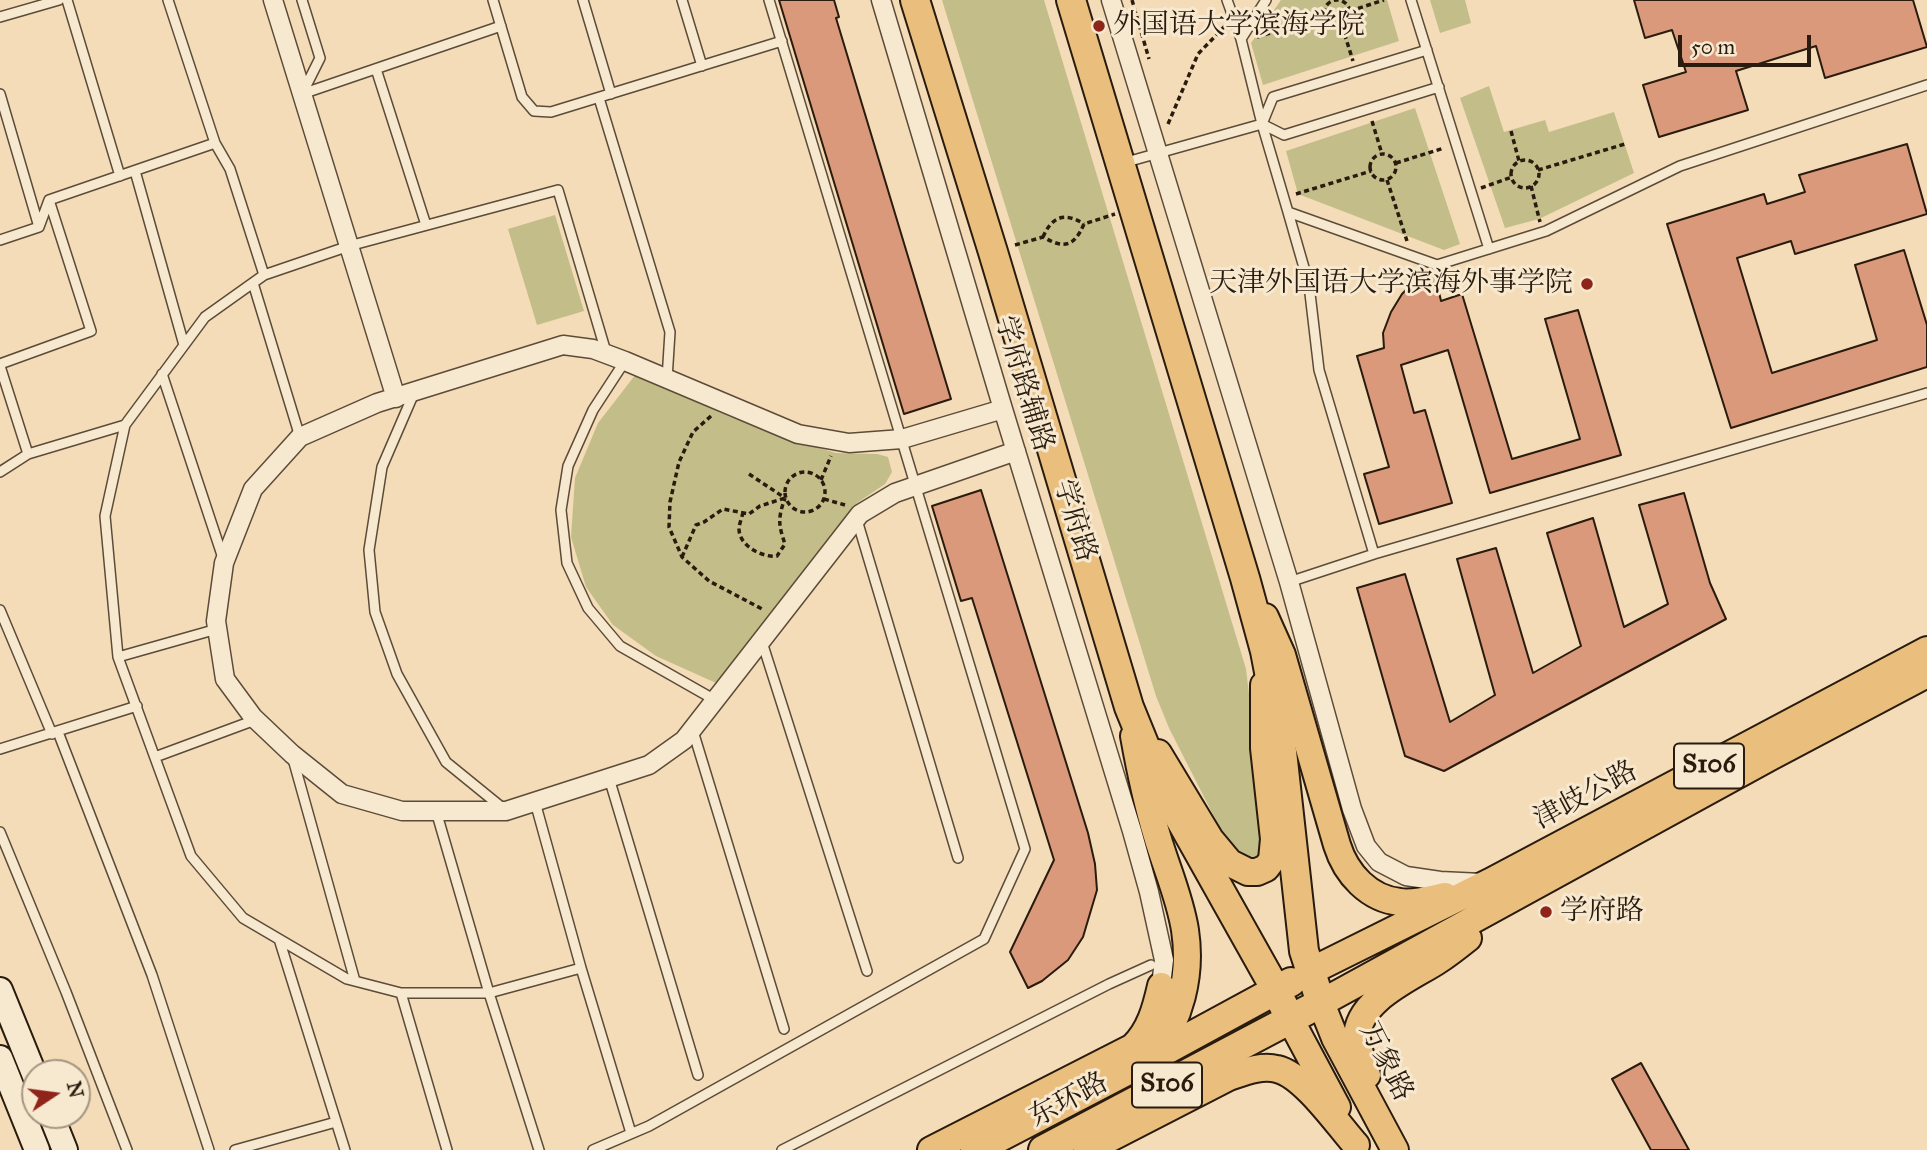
<!DOCTYPE html>
<meta charset="utf-8">
<style>
body{margin:0}
#map{position:relative;width:1927px;height:1150px;overflow:hidden;background:#f3dcb7;font-family:"IM FELL Great Primer",serif}
canvas{display:block}
.north{position:absolute;left:21px;top:1059px;width:70px;height:70px;box-sizing:border-box;background:#f7e8d0;border:2px solid #a59682;border-radius:50%;rotate:77deg;font-size:19px;font-weight:700;line-height:28px;text-align:center;color:#291b0e}
.north::after{content:'';display:block;margin:auto;width:24px;height:32px;background:#8f2418;clip-path:polygon(50% 0,100% 100%,50% 72%,0 100%)}
.scale{position:absolute;left:1678px;top:35px;width:133px;height:32px;box-sizing:border-box;border:4px solid #291b0e;border-top:0;padding-left:9px;font-size:21px;line-height:24px;white-space:nowrap;color:#291b0e;-webkit-text-stroke:5px #f7e8d0;paint-order:stroke}
</style>
<div id="map">
<canvas width="1927" height="1150"></canvas>
<div class="north">N</div>
<div class="scale">50 m</div>
</div>
<script>
const c = document.querySelector('canvas').getContext('2d');
c.lineJoin = 'round';
function paint(path, color) { c.fillStyle = color; c.fill(path, 'evenodd'); }
function stroke(path, color, width, dash) { c.strokeStyle = color; c.lineWidth = width; c.lineCap = dash ? 'butt' : 'round'; c.setLineDash(dash || []); c.stroke(path); }
function label(font, color, halo, rows, align = 'center') {
  c.font = font + ' "IM FELL Great Primer","Noto Serif SC",serif'; c.lineWidth = 6; c.setLineDash([]); c.textBaseline = 'middle'; c.strokeStyle = halo; c.fillStyle = color; for (const [text, x, y, turn = 0] of rows) {
    c.save(); c.translate(x, y); c.rotate((+turn || 0) * Math.PI / 180); c.textAlign = isNaN(turn) ? turn : align; if (halo) c.strokeText(text, 0, 0); c.fillText(text, 0, 0); c.restore();
  }
}
paint(new Path2D(`
 M942 0H1044L1246 669 1267 843 1257 860 1234 856 1169 728 1156 696Z
 M1281 0H1387L1399 41 1263 85 1251 43Z
 M1430 0H1465L1471 23 1440 33Z
 M1489 86 1504 132 1545 120 1549 132 1614 112 1634 173 1539 219 1505 228 1460 98Z
 M1415 108 1460 244 1444 250 1298 194 1286 151Z
 M555 215 584 311 537 325 508 229Z
 M636 374 730 417 792 440 836 453 877 454 888 457 892 472 885 484 857 503 716 683 656 656 613 625 586 587 571 537 575 478 598 423Z`), '#c3be89');
const building = new Path2D(`
 M779 0H834L839 17 836 18 951 399 904 414Z
 M1634 0H1913L1927 47 1825 78 1816 46 1736 71 1748 110 1659 137 1643 85 1686 72 1672 30 1645 38Z
 M1907 144 1927 214 1795 254 1791 241 1737 258 1772 373 1877 340 1855 265 1904 250 1927 325V367L1731 428 1667 224 1764 194 1767 204 1805 192 1799 175Z
 M1435 274 1441 301 1462 294 1512 459 1580 439 1545 319 1578 310 1621 455 1490 493 1448 350 1401 365 1414 413 1425 410 1452 503 1379 524 1364 474 1389 467 1357 356 1384 348 1383 333 1391 312 1402 294 1414 282Z
 M981 490 1088 833 1095 864 1097 890 1083 937 1068 960 1042 981 1028 988 1010 952 1054 860 972 598 961 601 932 506Z
 M1684 493 1710 583 1726 619 1444 771 1405 756 1357 588 1405 574 1450 722 1495 695 1457 559 1496 548 1533 673 1581 646 1547 533 1593 518 1624 627 1668 604 1639 505Z
 M1641 1063 1689 1150H1651L1612 1079Z`);
paint(building, '#da997a');
stroke(building, '#291b0e', 2);
const service = new Path2D(`
 M67 0 120 176
 M168 0 215 143
 M302 0 320 58 304 90
 M493 0 522 97 534 111 551 112 782 41
 M583 0 611 94
 M682 0 702 66
 M1227 0 1241 39
 M1266 0 1241 39 1262 124 1288 212 1437 265 1546 231 1680 166 1927 85
 M1411 0 1489 249
 M0 17 59 0
 M376 69 426 225
 M0 94 39 227
 M302 94 501 26
 M599 98 670 332 667 379
 M1262 124 1273 97 1427 50
 M1123 163 1262 124 1284 135 1439 87
 M135 171 184 345
 M1288 212 1309 285 1319 370 1374 554
 M0 240 39 227 49 200 215 143 230 169 264 275
 M253 283 300 437
 M625 361 593 410 568 466 561 510 567 563 588 608 620 646 715 700
 M0 364 91 331 49 200
 M0 366 28 454
 M162 374 223 558
 M414 393 382 467 369 550 375 612 397 674 446 762 505 810
 M0 472 28 454 125 425
 M857 520 958 858
 M1289 582 1374 554 1927 393
 M0 610 52 734
 M762 642 867 971
 M118 657 217 629
 M693 731 784 1029
 M58 732 152 975 209 1150
 M0 749 137 706
 M155 757 255 720
 M293 759 355 981
 M609 778 698 1075
 M535 802 581 968 631 1133
 M436 811 489 993 539 1150
 M0 832 66 992 127 1150
 M279 939 345 1150
 M581 968 489 993H401L347 979 243 918 191 856 118 657 105 516 125 425 205 317 264 275 349 246 558 190 606 352
 M401 993 447 1150
 M235 1150 336 1122
 M593 1150 649 1126 984 939 1025 849 769 0
 M782 1150 1109 984 1151 965`);
const minor = new Path2D(`
 M273 0 396 398
 M881 0 1003 409 1132 831 1149 892 1164 960 1161 986
 M1111 0 1289 582 1352 809 1366 846 1379 862 1406 876 1440 881 1482 883
 M1003 409 902 439 849 443 798 434 625 361 593 349 563 345 377 403 300 437 253 489 224 563 216 621 225 679 253 717 292 754 342 794 402 811H506L649 765 684 740 860 514 895 493 1016 451`);
const secondary = new Path2D(`
 M0 990 35 1076
 M0 1058 37 1150
 M51 1115 65 1150`);
const primary = new Path2D(`
 M1265 617 1282 655 1337 845C1346 874 1369 899 1400 902 1415 904 1431 899 1445 896
 M1134 736C1140 770 1147 803 1157 836 1166 867 1180 898 1185 930 1192 976 1180 1020 1153 1057
 M1158 753 1210 839 1230 863 1248 872H1257L1266 868 1272 860 1274 839 1264 748V685
 M1309 972 1490 882 1927 650
 M1290 1019 1337 1107
 M1367 1075C1363 1063 1358 1051 1357 1038 1357 1000 1411 978 1437 961 1448 954 1458 946 1468 938
 M931 1150 1133 1047C1150 1031 1156 1008 1161 986
 M1087 1150 1229 1077C1244 1072 1261 1065 1277 1069 1304 1075 1338 1125 1356 1145
 M1395 1150 1335 1038 1321 1003 1770 757 1927 674`);
const trunk = new Path2D(`
 M915 0 993 252 1129 707 1151 761 1171 803 1276 990 1290 1019
 M975 1150 1153 1057 1291 982
 M1043 1150 1321 1003 1304 951 1279 724 1265 651 1245 578 1071 0`);
stroke(service, '#5c4b38', 12);
stroke(minor, '#5c4b38', 21);
stroke(secondary, '#291b0e', 28);
stroke(primary, '#291b0e', 30);
stroke(trunk, '#291b0e', 32);
stroke(new Path2D(`
 M1324 13a13 13 0 1 1 26 0a13 13 0 1 1-26 0Z
 M1132 0 1149 59
 M1350 11 1384 0
 M1342 26 1353 61
 M1257 37 1324 16
 M1372 121 1382 154
 M1168 124 1198 54 1225 26
 M1511 131 1519 161
 M1370 167a13 13 0 1 1 26 0a13 13 0 1 1-26 0Z
 M1511 174a14 14 0 1 1 28 0a14 14 0 1 1-28 0Z
 M1396 163 1444 148
 M1538 170 1625 144
 M1387 180 1407 241
 M1531 186 1540 222
 M1481 188 1512 177
 M1296 194 1371 171
 M1043 237C1052 216 1065 212 1084 224
 M1015 245 1043 237C1064 249 1074 247 1084 224L1115 214
 M711 416 693 432 679 462 670 502 669 527 682 557 709 581 764 610
 M785 492a20 20 0 1 1 40 0a20 20 0 1 1-40 0Z
 M749 474 785 498
 M821 480 831 456
 M824 499 845 505
 M743 512C742 518 739 524 739 529 739 546 763 558 777 556L785 544C778 524 778 518 785 498
 M682 557 696 525 704 522 723 509 749 514 760 506 785 498`), '#291b0e', 3.5, [5, 3.5]);
stroke(service, '#f7e8d0', 9);
stroke(minor, '#f7e8d0', 18);
stroke(secondary, '#f7e8d0', 24);
stroke(primary, '#eabe7c', 26);
stroke(trunk, '#eabe7c', 28);
for (const [x, y, r, color] of [
 [1099,26,7,"#8f2418"],
 [1587,284,7,"#8f2418"],
 [1546,912,7,"#8f2418"]
]) { const dot = new Path2D(); dot.arc(x, y, r, 0, 2 * Math.PI); c.fillStyle = color; c.fill(dot); stroke(dot, '#f7e8d0', 2.5); }
for (const [x, y, w] of [
 [1709,766,70],
 [1167,1085,70]
]) { const box = new Path2D(); box.roundRect(x - w / 2, y - 22.5, w, 45, 5); c.fillStyle = '#f7e8d0'; c.fill(box); stroke(box, '#291b0e', 2); }
label('bold 26px', '#291b0e', null, [
 ["S106",1709,766],
 ["S106",1167,1085]
]);
label('28px', '#291b0e', '#f7e8d0', [
 ["外国语大学滨海学院",1113,26],
 ["天津外国语大学滨海外事学院",1573,284,"right"],
 ["学府路",1560,912]
], 'left');
label('28px', '#291b0e', '#f7e8d0', [
 ["学府路辅路",1023,384,73],
 ["学府路",1074,521,73],
 ["津歧公路",1586,796,-28],
 ["万象路",1385,1062,63],
 ["东环路",1069,1101,-28]
]);
</script>
